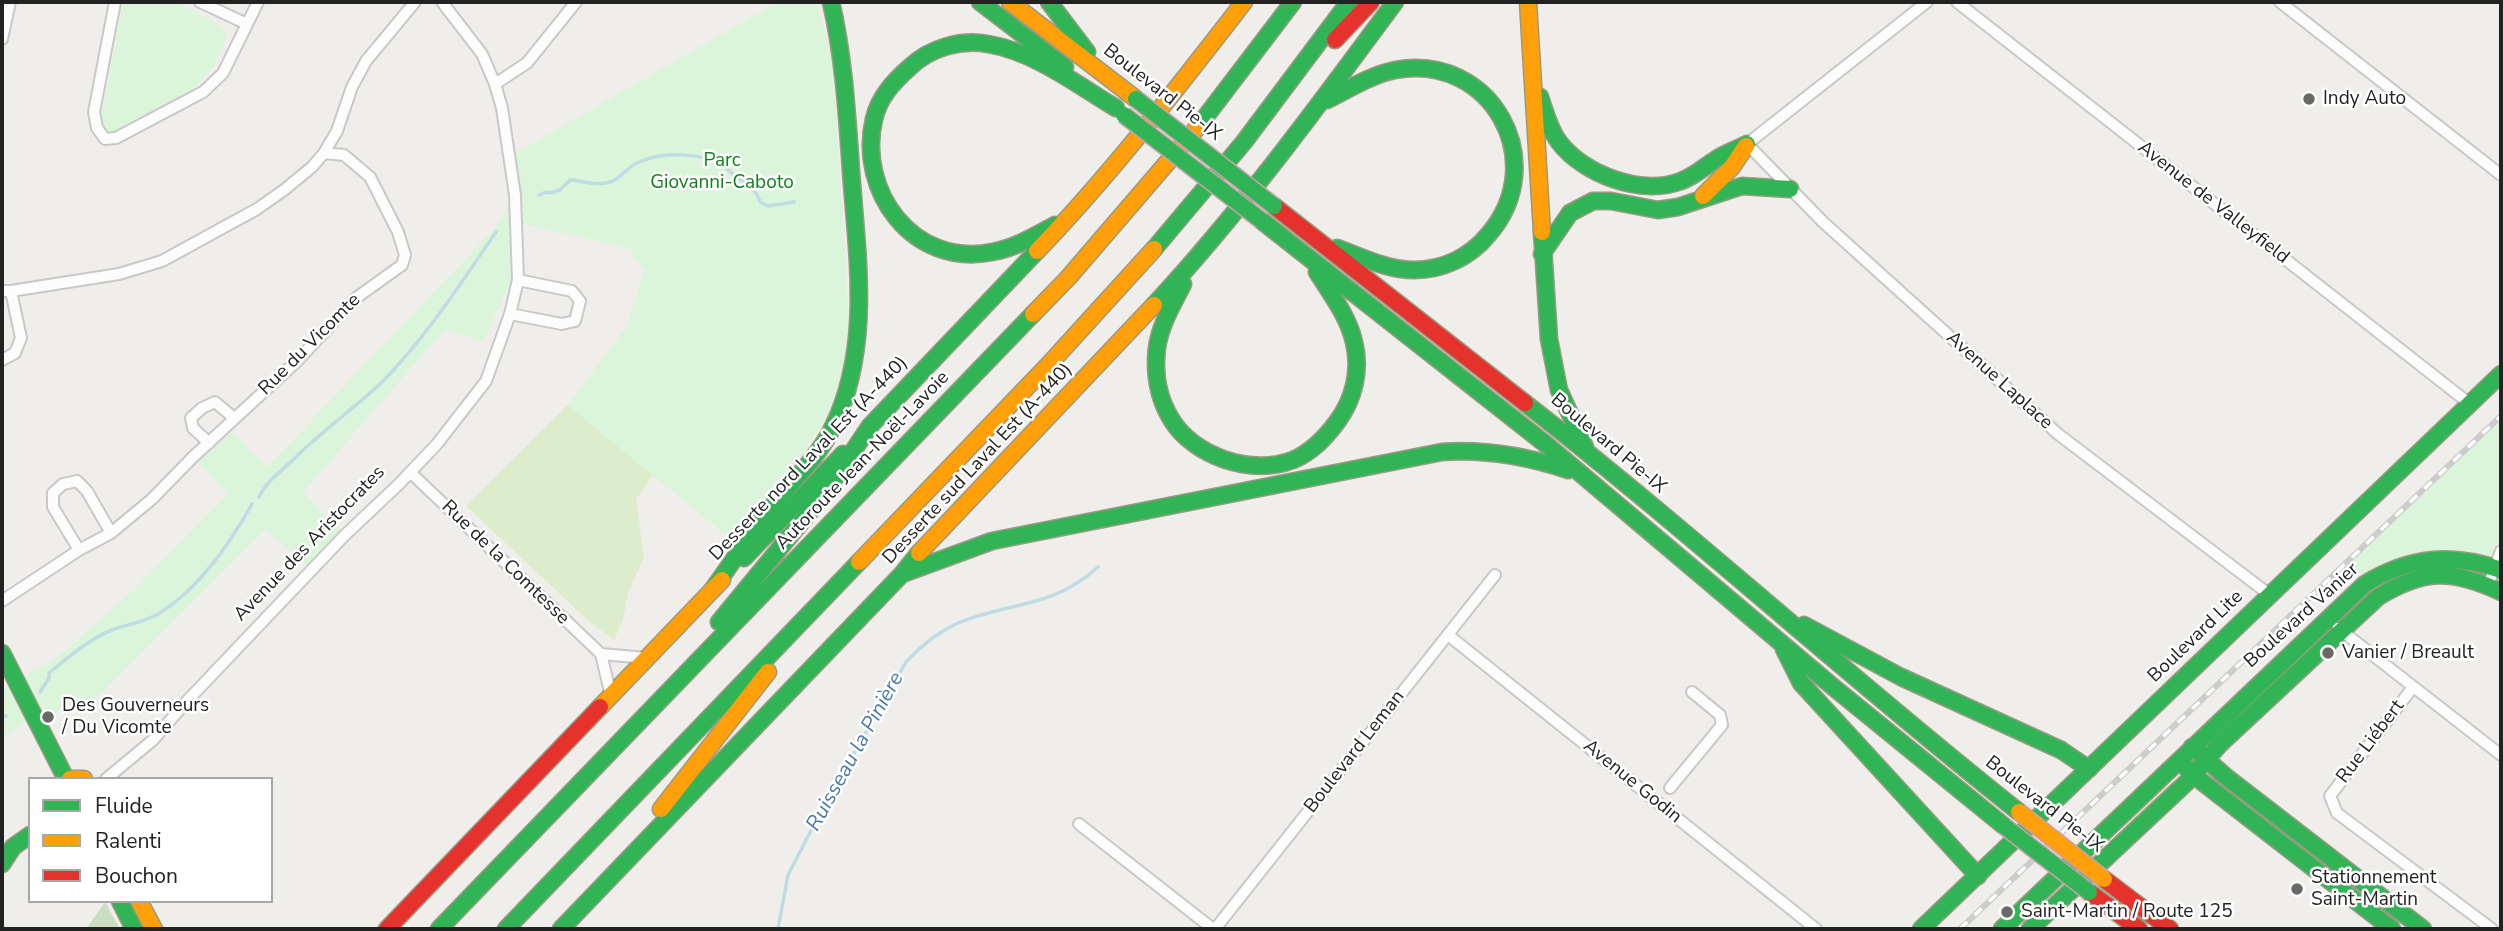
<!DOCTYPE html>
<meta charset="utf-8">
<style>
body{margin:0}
#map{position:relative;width:2503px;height:931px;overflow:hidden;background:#f0eeeb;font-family:"Nunito Sans",sans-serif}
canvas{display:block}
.frame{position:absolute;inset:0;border:4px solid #222;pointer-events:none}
.legend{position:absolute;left:28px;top:777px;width:245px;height:126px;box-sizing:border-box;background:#fff;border:2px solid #a7a7a7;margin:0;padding:9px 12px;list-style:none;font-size:21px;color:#222}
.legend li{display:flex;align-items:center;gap:14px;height:35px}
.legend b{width:35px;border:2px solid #a7a7a7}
</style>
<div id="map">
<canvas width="2503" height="931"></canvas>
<div class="frame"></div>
<ul class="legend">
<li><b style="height:9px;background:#30b455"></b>Fluide</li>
<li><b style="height:9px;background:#ff9f0a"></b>Ralenti</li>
<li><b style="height:9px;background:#e5322d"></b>Bouchon</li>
</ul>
</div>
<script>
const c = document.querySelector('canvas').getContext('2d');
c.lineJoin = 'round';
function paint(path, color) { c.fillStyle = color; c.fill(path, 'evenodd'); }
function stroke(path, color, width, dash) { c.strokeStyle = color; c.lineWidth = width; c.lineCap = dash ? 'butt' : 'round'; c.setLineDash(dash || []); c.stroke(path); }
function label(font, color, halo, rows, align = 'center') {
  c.font = font + ' "Nunito Sans",sans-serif'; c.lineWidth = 5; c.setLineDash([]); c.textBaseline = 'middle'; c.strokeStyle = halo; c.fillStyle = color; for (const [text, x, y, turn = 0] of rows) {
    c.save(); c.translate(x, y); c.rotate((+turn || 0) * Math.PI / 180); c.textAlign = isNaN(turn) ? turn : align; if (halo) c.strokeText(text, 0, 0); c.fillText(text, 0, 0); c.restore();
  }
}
paint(new Path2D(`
 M568 405 653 475 636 499 644 557 628 593 623 620 614 640 592 624 466 506Z
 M2175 780 2176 781 2126 829 2124 826C2138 807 2155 793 2175 780Z`), '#ddeccb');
paint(new Path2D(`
 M105 902 120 929H86Z`), '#cbdec1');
paint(new Path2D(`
 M123 2H175L222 26 227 35 214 66 191 91 114 136 102 127V114Z
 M778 2H816L833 61 849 323 843 374 826 418 804 453 733 541 568 405 627 326 644 271 630 249 517 222V269L483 341 445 329 303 492 344 536 312 571 266 529 91 703 34 717 2 737V691L17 680 54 660 135 589 228 494 193 457 226 427 267 467 494 229 515 195 509 152 523 149Z
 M2501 417V551L2497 566 2448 557 2368 581 2349 563Z`), '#daf5da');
stroke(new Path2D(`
 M539 195 546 192 551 193 560 190 570 180C584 181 600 187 613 181 622 176 629 166 639 162 662 152 700 152 723 165 727 168 731 173 735 176 746 184 756 188 760 202L768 206 794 202
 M259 497C267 480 282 471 295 458 322 431 355 408 383 381 427 336 461 283 496 232
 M40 692 49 678V673C69 657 89 639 112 630 128 624 142 623 158 614 199 589 229 545 252 504
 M2 718 6 716
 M778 929 788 875 819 815 906 662C921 646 938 632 958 623 1011 601 1052 609 1098 567`), '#bfdbe3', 3.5);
const street = new Path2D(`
 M115 2 94 112 97 128 105 139 116 138 203 92 223 73 258 2
 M200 2 247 24
 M1927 2 1747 144 1823 222 2058 434 2270 595
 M1957 2 2470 404
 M2280 2 2501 175
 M2 39 10 2
 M495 84 527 63 576 2
 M2 291H11L119 274 162 261 257 209 284 190 312 167 324 153 337 131 352 87 366 61 415 2
 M510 314 562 324 575 321 580 301 572 291 518 280
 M2 360 15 353 21 338 11 291
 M209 443 193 428 191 418 202 408 215 402 234 418
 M410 472 601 654 611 696
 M79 550 53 507V493L63 484 77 481 87 491 111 533
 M2488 586 2501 551
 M2 601 79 550 111 533 152 499 193 457 298 360 356 298 402 265 405 255 398 232 370 177 344 155 324 153
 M2338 628 2501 755
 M1448 635 1816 929
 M601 654 647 658
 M2413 687 2330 796 2337 813 2492 929
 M106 779 153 740 187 701 344 536 399 484 437 444 486 381 510 314 518 280 515 195 502 108 495 84 482 54 442 2
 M1670 788 1722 725 1720 715 1692 692
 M1079 824 1213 929
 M1215 929 1495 575`);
const fast = new Path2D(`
 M980 2 1065 67
 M1049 2 1087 52
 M1540 97C1545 112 1549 129 1559 142 1584 175 1642 196 1681 181 1695 176 1705 166 1718 158 1727 153 1737 149 1747 144
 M1327 100C1349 89 1371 75 1395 70 1491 52 1552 162 1488 235 1470 257 1443 270 1414 270 1387 270 1362 257 1337 248
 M1197 128 1293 2
 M1262 221 1548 446 1832 686 2004 826
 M1055 225C1035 236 1015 248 992 252 913 268 857 191 874 119 879 97 894 81 910 67 930 48 960 39 988 44 1035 52 1076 84 1116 108
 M1542 232 1549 339 1559 390 1585 447
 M1154 249 1244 142 1349 2
 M1542 254 1570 213 1593 201H1611L1658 210 1678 207 1742 186 1790 189
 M1183 284C1173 304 1160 325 1157 348 1154 372 1158 398 1171 419 1194 457 1252 476 1293 460 1312 452 1325 438 1337 422 1354 399 1361 370 1354 342 1348 316 1331 294 1317 272
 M1154 305C1242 210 1318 106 1395 2
 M1525 403C1693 534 1851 679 2019 812
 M744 558 843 454
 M902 574 992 541 1442 452C1486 449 1526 456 1568 470
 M713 589C734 560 753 530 775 503 795 478 819 456 833 427 872 347 857 256 851 171 847 114 844 58 831 2
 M719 622 822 497 870 426 1037 251
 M1804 625 1901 677 2061 750 2089 769
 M1784 649 1801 683 1978 876
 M2 653 66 779
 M2192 747 2225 776 2423 929
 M2179 761 2201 781 2392 929
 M2 864 13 847 30 835
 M120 901 134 929
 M439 929 1033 314
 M506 929 859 562
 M561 929 902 574 919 553
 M1921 929 2501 374
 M2002 929 2365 584C2409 557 2452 552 2501 570
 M2030 929 2187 782 2220 744 2378 597C2424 569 2452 569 2501 592`);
const slow = new Path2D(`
 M1010 2 1136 99
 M1528 2 1542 232
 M1703 196 1732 167 1746 146
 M1037 251C1112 173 1178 87 1244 2
 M1033 314 1068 278 1197 128
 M919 553 1154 305
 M859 562 1052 361 1154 249
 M600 707 722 580
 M70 779H84
 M661 809 768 672
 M139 901 154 929`);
const jam = new Path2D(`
 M1335 40 1371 2
 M1274 206 1525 403
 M2104 879 2170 929
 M2089 892 2139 929
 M387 929 600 707`);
stroke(street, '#c9c8c7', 14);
stroke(fast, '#999a82', 19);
stroke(slow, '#999a82', 19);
stroke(jam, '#999a82', 19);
stroke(street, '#fdfcfc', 10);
stroke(fast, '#30b455', 16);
stroke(slow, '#ff9f0a', 16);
stroke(jam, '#e5322d', 16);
const rail = new Path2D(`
 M1960 929 2501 416`);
stroke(rail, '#ccc', 6);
stroke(rail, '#fff', 3.5, [10]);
const fastBridge = new Path2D(`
 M1136 99 1274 206
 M1124 115 1262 221
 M2004 826 2089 892`);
const slowBridge = new Path2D(`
 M2019 812 2104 879`);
stroke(fastBridge, '#c5a2ac', 19, []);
stroke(slowBridge, '#c5a2ac', 19, []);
stroke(fastBridge, '#30b455', 16);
stroke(slowBridge, '#ff9f0a', 16);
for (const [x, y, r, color] of [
 [2309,99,7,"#6a6968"],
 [2328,653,7,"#6a6968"],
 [48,717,7,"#6a6968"],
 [2297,889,7,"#6a6968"],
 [2007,912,7,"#6a6968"]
]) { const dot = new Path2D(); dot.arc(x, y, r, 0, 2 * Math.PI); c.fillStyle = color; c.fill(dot); stroke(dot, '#fff', 2.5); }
label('19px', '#222', '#fff', [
 ["Boulevard Pie-IX",1162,93,38],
 ["Avenue de Valleyfield",2213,203,38],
 ["Rue du Vicomte",310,345,-45],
 ["Avenue Laplace",1999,381,42],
 ["Boulevard Pie-IX",1608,444,40],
 ["Desserte nord Laval Est (A-440)",809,459,-46],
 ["Autoroute Jean-Noël-Lavoie",863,461,-46],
 ["Desserte sud Laval Est (A-440)",978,464,-47],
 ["Avenue des Aristocrates",310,544,-46],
 ["Rue de la Comtesse",505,563,44],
 ["Boulevard Vanier",2302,616,-42],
 ["Boulevard Lite",2196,637,-44],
 ["Rue Liébert",2371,742,-53],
 ["Boulevard Leman",1355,752,-52],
 ["Avenue Godin",1632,782,39],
 ["Boulevard Pie-IX",2044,805,38]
]);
label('19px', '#222', '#fff', [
 ["Indy Auto",2323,99],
 ["Vanier / Breault",2342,653],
 ["Des Gouverneurs",62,706],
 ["/ Du Vicomte",62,728],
 ["Stationnement",2311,878],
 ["Saint-Martin",2311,900],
 ["Saint-Martin / Route 125",2021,912]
], 'left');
label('19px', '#0c8416', '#fff', [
 ["Parc",722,161],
 ["Giovanni-Caboto",722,183]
]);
label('italic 21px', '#4a7aab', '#fff', [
 ["Ruisseau la Pinière",856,752,-61]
]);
</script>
